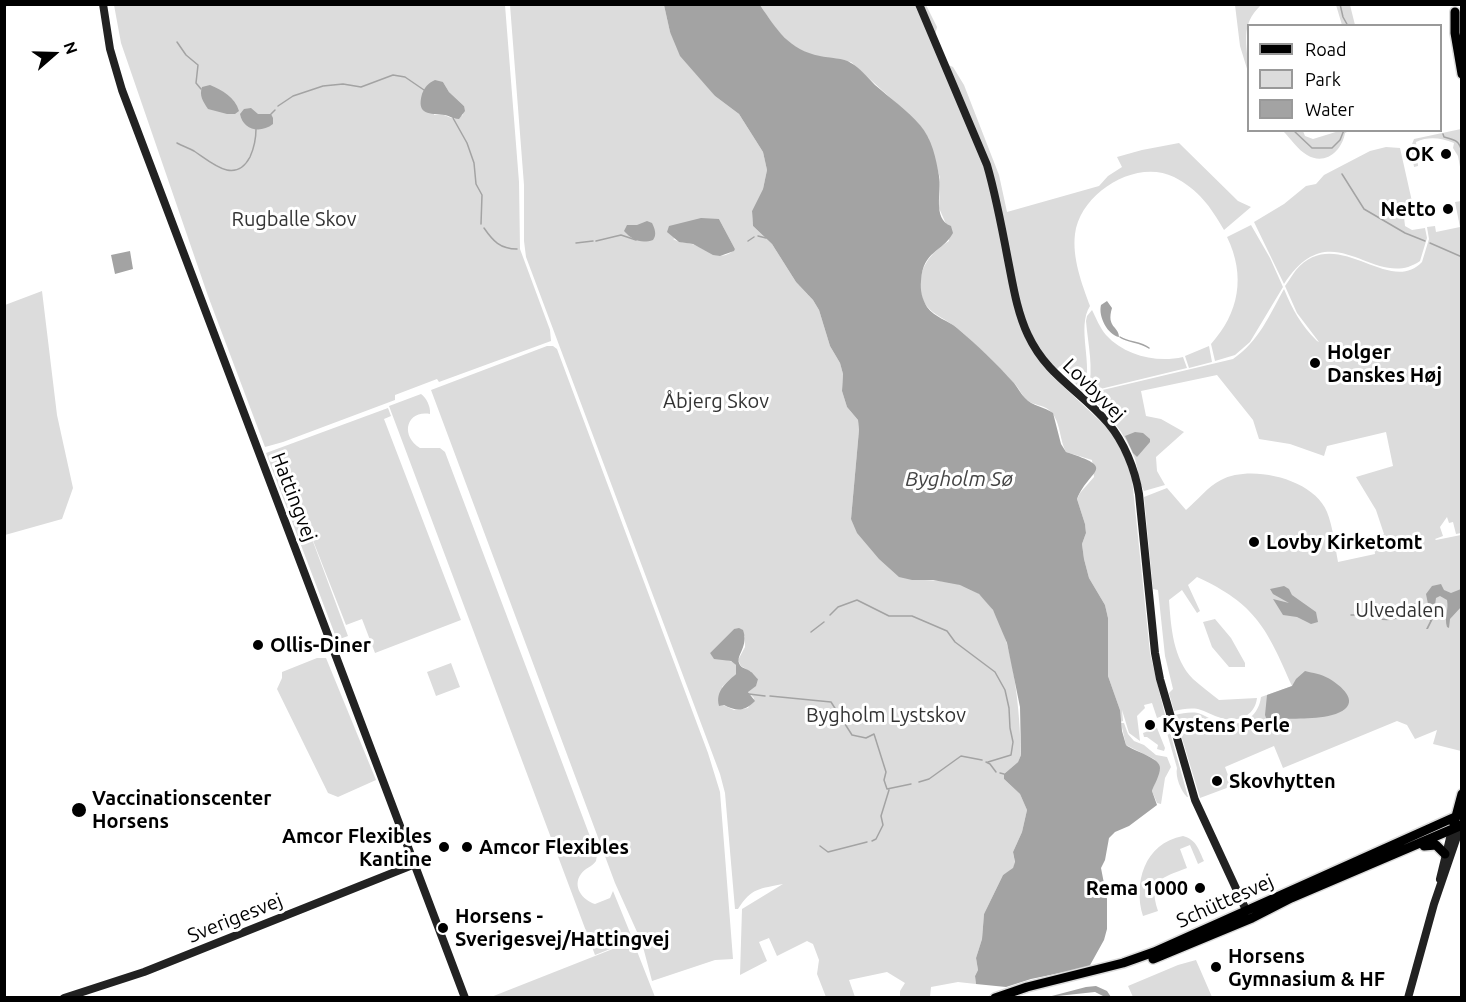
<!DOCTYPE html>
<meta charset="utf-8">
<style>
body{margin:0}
#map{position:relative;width:1466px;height:1002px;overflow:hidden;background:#fff;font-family:Ubuntu,sans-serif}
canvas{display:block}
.frame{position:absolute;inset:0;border:6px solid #000;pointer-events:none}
.legend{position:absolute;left:1247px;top:24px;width:195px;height:108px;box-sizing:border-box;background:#fff;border:2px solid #999;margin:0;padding:8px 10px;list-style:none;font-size:18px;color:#000}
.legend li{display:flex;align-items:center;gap:12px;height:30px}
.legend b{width:30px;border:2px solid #999}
.north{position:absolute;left:24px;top:24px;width:60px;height:60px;-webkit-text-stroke:4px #fff;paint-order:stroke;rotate:70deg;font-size:16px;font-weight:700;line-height:24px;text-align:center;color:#000}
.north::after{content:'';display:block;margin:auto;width:21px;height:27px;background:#000;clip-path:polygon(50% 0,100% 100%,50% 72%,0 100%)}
</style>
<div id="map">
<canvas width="1466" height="1002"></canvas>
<div class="frame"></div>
<ul class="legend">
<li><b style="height:8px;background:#000"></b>Road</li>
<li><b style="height:16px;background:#dcdcdc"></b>Park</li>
<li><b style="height:16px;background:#a3a3a3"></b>Water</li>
</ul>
<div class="north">N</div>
</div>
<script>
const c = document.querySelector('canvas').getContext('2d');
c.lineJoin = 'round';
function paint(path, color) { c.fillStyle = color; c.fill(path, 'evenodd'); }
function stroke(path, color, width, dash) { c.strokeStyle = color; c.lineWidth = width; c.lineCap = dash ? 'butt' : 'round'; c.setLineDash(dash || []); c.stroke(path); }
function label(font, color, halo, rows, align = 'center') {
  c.font = font + ' Ubuntu,sans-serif'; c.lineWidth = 6; c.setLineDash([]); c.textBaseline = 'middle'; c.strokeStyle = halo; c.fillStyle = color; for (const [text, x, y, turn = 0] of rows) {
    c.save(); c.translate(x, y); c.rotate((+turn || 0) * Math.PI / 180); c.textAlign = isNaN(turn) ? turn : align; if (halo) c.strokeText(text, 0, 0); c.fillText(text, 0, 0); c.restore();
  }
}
paint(new Path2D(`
 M114 5H505L519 182 520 249 550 330 551 341 439 382 437 379 395 395V400L283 442 265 447 208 296 121 43ZM443 82 449 92 464 106 463 115 454 119 444 115H434Z
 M510 5H664L670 32 715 96 739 114 763 152 767 170 763 189 752 211 753 226 772 244 796 282 813 300 819 310 830 346 840 363 843 374 842 391 847 407 858 420 859 430 851 519 912 580C934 580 960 580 979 594 1014 620 1020 713 1021 755L1018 762 1004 774V779L1020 794 1027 810 1022 832 1013 852 1015 863 1013 869 1003 875 984 914 982 939 976 958 978 970 975 976 976 984 958 982 931 987 930 997H900V991L905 983 887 972 849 980 855 997H826L817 974 819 960 813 944 807 941 777 956 769 938 759 942 767 961 740 975 742 909 783 884C760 889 752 887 738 909H735L725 793 720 774 526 257 524 241V185ZM719 219 735 249C720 264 708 249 692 244 685 242 680 243 673 239ZM734 629 745 636V647L738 660 741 666 751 672 748 692 754 698 748 708 734 710 723 705 722 687 736 674V665C730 658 720 661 710 653Z
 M760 5H926L937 27 933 43 941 62 953 67 964 85 999 175 1007 212 1099 186 1108 176 1122 167 1117 157 1142 150 1179 143 1238 201 1251 207 1224 230C1210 206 1199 190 1174 177 1136 158 1080 193 1075 234 1072 258 1082 284 1090 306 1076 328 1094 364 1084 393L1060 366 1051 375 1111 431 1125 458 1132 479 1150 653 1165 715 1157 718 1152 703 1144 705 1145 708 1137 716 1140 741 1129 733 1122 710 1123 721 1120 722V710L1108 676V618L1105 605 1089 578 1084 559 1082 544 1086 533 1085 524 1077 499 1080 493 1094 477 1092 460 1066 452C1059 439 1061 420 1049 410 1043 405 1034 405 1028 401 1022 396 1019 388 1014 383 996 364 976 344 957 328 944 317 925 313 921 294 916 270 931 252 949 241L946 224 939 208 940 178 928 137 919 124 851 62 806 54 793 46 776 29Z
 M1235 5H1261C1239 26 1248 43 1248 72L1240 46Z
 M1336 5H1350L1355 25H1342Z
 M1461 129V172L1458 156 1453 148 1454 143C1441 138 1429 136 1416 142L1418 166 1414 167 1411 147 1414 139Z
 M1283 131H1303L1305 136 1313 139 1339 131H1349L1345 133C1342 151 1325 166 1307 155 1298 150 1290 138 1283 131Z
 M1386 147 1400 148 1413 206 1404 217 1405 226 1412 230 1425 228 1427 238 1420 261C1374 293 1333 209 1284 284L1254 222 1284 204 1306 186 1316 184 1324 175 1370 151Z
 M1461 201V533L1456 534 1453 522 1449 523 1447 517 1440 527 1443 536 1435 539 1436 540 1461 535V751L1433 744 1437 730 1415 739 1407 725 1397 721 1283 768 1274 746 1225 767 1232 786 1200 798 1175 715C1183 713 1190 712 1198 713 1204 715 1210 719 1216 721 1237 729 1258 720 1261 697L1292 686C1267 629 1256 604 1197 577L1188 585 1200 611 1197 613 1182 590 1169 600C1171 627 1173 659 1193 679 1201 686 1210 693 1219 700L1257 698C1255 716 1238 723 1221 718 1213 716 1206 711 1198 709 1190 708 1182 709 1174 711L1169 693 1173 689 1165 656 1158 590 1153 589 1144 497 1167 488 1186 510C1197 501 1208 486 1221 480 1251 464 1314 479 1327 512 1333 527 1335 546 1338 562L1375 554 1374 545 1384 534 1376 510 1356 477 1393 466 1386 432 1327 446 1324 456 1290 444 1259 439 1253 420 1217 375 1141 391 1146 416 1161 419 1184 432 1156 457 1157 471 1165 485 1144 491C1139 483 1138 469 1135 459 1125 433 1109 414 1088 395L1090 393 1233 359C1259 341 1269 316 1284 289 1292 309 1301 325 1317 341L1319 342 1297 313 1285 286C1289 281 1292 275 1296 270 1337 223 1389 297 1422 262L1429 239 1427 227 1435 226 1436 232 1460 227 1455 202Z
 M1251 225 1270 258 1283 287 1250 342 1235 355 1215 361 1211 344C1239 313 1246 276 1227 237Z
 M42 291 57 415 73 488 62 519 5 535V305Z
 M1092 310C1096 318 1100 328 1106 335 1125 356 1157 363 1183 357L1187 368 1088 392C1094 368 1088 345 1086 321L1087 316Z
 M547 346H553L557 349 708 753 720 792 733 959 715 960 652 981 642 943 615 883 431 390Z
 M1209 346 1212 362 1189 368 1185 356Z
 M421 394C426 397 431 407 430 414 406 410 400 436 420 448H440L445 452 597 855 596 861C592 867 585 868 581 874 572 886 582 900 595 904L610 898 613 891 633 940 595 955 389 406Z
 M388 408 391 416 384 419 461 620 375 653 362 619 346 625 305 520 348 636 337 640 266 453Z
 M1215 619 1231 638 1245 663V667H1229L1212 647 1203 622Z
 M317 658H326L376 780 338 797 328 793 277 689 282 678V672Z
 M451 663 460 687 436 696 427 672Z
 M1166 718 1188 797H1187C1181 791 1175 777 1177 768L1163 719Z
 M1121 723H1124L1128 734 1134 741 1144 745 1156 755 1167 757 1171 767 1165 778 1161 804 1157 803 1152 791 1160 768 1154 759 1126 745Z
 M1157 728 1165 748 1164 751 1157 749 1158 745 1147 737H1144L1143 733Z
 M1183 836C1196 839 1199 850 1204 861L1198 864 1190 845 1180 849 1187 868C1161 878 1148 880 1158 911L1143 916C1133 884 1144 843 1183 836Z
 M633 941 655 997H491Z
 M1196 960 1212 997H1133L1128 986 1178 965Z`), '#dcdcdc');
paint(new Path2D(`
 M664 5H760C777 30 789 50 820 56 829 58 844 58 851 63 860 68 868 78 875 85 890 98 907 110 920 125 932 139 936 158 939 176 942 191 932 219 951 226L953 233C942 253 923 250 921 281 920 290 922 299 927 307 935 318 948 320 957 328 977 345 997 364 1014 383 1018 388 1021 394 1025 398 1032 406 1045 407 1053 413L1061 444 1066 452C1118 469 1090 468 1077 499L1085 524 1086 533 1082 544 1084 559 1089 578 1105 605 1108 618V676L1120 710 1122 731 1126 745C1133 751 1161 758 1160 768 1160 775 1154 785 1152 791L1157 805 1129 826 1115 832 1109 838 1105 860 1101 868 1107 899V929L1104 940 1089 967 1031 979 1006 987 976 984 975 976 978 970 976 958 982 939 984 914 1003 875 1013 868 1015 862 1013 852 1022 832 1027 810 1020 794 1004 779V774L1018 762 1021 755 1020 707 1007 643 993 610 979 594 960 585 933 580H912L899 577 879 559 857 533 851 519 859 430 858 420 847 407 842 391 843 374 840 363 830 346 819 310 813 300 796 282 772 244 753 226 752 211 763 189 767 170 763 152 739 114 715 96 680 56 670 32Z
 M435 80 443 82 449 92 464 106 465 111 459 119C453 119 450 116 445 115 430 113 416 116 422 94 425 87 428 83 435 80Z
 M210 85C222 90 235 97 239 111L235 114H227L208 109C203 101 199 96 202 87Z
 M251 108 258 114H271L273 118V124C260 134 243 130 240 114L244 109Z
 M701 218 719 219 735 249 734 251 720 256 713 255 693 244 679 242 667 232 669 226Z
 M647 221 652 223C655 229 657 235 653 240 641 244 632 240 624 231L627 225H637Z
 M130 251 133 269 115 274 111 255Z
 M1107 301 1112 308C1106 328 1119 326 1119 337 1108 335 1098 317 1101 305Z
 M1135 432 1143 433 1150 439V442L1137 457 1133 453 1125 436Z
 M1441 584 1444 590 1451 593 1461 589V607L1450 619 1449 628 1447 627C1444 617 1449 610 1447 600L1440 596 1436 598 1433 619 1428 629H1426L1430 621 1429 616 1423 613 1417 616 1409 615 1404 609 1409 603H1415L1418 607H1423L1428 604 1426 594 1432 586Z
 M1284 586 1289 589 1292 595 1316 612 1318 622 1311 624 1297 617 1283 615 1273 599 1289 603 1273 594 1270 589Z
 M739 628 743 630C749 646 736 655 739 663 741 669 747 668 751 672 752 672 757 679 758 679L756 686 748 692 755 701C745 711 737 712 724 705L719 706C715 691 726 683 736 674V665L731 661 714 659 710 653 734 629Z
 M1305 671C1313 673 1321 674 1328 678 1337 683 1358 698 1345 709 1331 720 1302 718 1286 719 1279 720 1274 722 1267 721L1265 715 1267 695 1292 686 1296 679Z
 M1096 986 1107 991 1111 997H1105L1095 992 1048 997 1086 987Z`), '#a3a3a3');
stroke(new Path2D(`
 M1340 4 1343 17 1348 26
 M177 42 186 55 198 65 196 83 201 89
 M278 106 293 96 323 86 343 84 361 87 393 75 405 77 424 90
 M271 114 275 110
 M453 118 467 143 474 163 476 184 482 195 481 224
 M1293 130 1312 148H1332L1340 140 1344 130
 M1443 134 1444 137C1455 140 1459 140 1462 152
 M177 143C182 146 189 148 194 151 212 163 235 185 250 157 254 148 256 140 256 129
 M1342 174 1364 209 1405 233 1425 241
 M484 228C493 241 500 249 517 249
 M758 236 766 238
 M596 241 621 235 636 240
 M748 241 754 237
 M576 243 593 241
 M1430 243 1462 257
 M1120 337C1129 343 1140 341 1149 348
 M830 615 838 607 857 600 889 616H912L947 631 955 642 995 672 1005 690 1009 708 1010 728 1013 742 1011 755 988 762
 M1351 615H1360L1365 618 1373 614C1383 624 1396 618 1409 615
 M811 632 824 622
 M749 694 765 696
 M770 696 831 702 852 735 866 738 874 734 886 772 884 780 887 789 911 784
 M986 762 990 764 996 772
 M1000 773 1004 774
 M919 782 929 779 961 756 982 760
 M872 841 876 839 883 825 881 816 889 790
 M820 846 828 852 867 842`), '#a3a3a3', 1.5);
const primary = new Path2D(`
 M1455 12V33L1462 74
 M1454 824 1462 794
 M1424 846 1436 845 1445 854
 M1153 959 1252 918 1291 898 1462 825
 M995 998 1027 987 1123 963 1154 952 1455 817`);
stroke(primary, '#dbdbdb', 12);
stroke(new Path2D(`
 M103 4 110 49 122 90 465 998
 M919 4 987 165C996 196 1002 228 1008 260 1013 285 1017 312 1028 335 1047 376 1081 391 1108 423 1124 442 1135 469 1139 494L1155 653 1160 679 1195 800 1246 910
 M1440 879 1452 830
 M64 998 144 972 415 864
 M1408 998 1434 904 1461 825`), '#222', 8);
stroke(primary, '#000', 9);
const rail = new Path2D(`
 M4 6 5 4`);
stroke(rail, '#000', 4);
stroke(rail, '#fff', 1.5, [4.5]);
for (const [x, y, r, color] of [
 [1446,154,6,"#000"],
 [1448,209,6,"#000"],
 [1315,363,6,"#000"],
 [1254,542,6,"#000"],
 [258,645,6,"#000"],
 [1150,725,6,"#000"],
 [1217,781,6,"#000"],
 [79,810,8,"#000"],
 [444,847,6,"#000"],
 [467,847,6,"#000"],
 [1200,888,6,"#000"],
 [443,928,6,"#000"],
 [1216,967,6,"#000"]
]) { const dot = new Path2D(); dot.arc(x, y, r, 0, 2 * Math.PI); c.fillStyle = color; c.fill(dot); stroke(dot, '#fff', 2); }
label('bold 20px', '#000', '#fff', [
 ["OK",1434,154,"right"],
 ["Netto",1436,209,"right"],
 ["Holger",1327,352],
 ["Danskes Høj",1327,375],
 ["Lovby Kirketomt",1266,542],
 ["Ollis-Diner",270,645],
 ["Kystens Perle",1162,725],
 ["Skovhytten",1229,781],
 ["Vaccinationscenter",92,798],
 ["Horsens",92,821],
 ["Amcor Flexibles",432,836,"right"],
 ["Kantine",432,859,"right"],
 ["Amcor Flexibles",479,847],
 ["Rema 1000",1188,888,"right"],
 ["Horsens -",455,916],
 ["Sverigesvej/Hattingvej",455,939],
 ["Horsens",1228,956],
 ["Gymnasium & HF",1228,979]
], 'left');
label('20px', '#333', '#fff', [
 ["Rugballe Skov",294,219],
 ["Åbjerg Skov",716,401],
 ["Ulvedalen",1400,610],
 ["Bygholm Lystskov",886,715]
]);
label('20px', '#000', '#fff', [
 ["Lovbyvej",1094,390,45],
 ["Hattingvej",294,497,69],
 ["Schüttesvej",1225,901,-24],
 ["Sverigesvej",235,918,-22]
]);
label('italic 21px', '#444', '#fff', [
 ["Bygholm Sø",959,479]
]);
</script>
